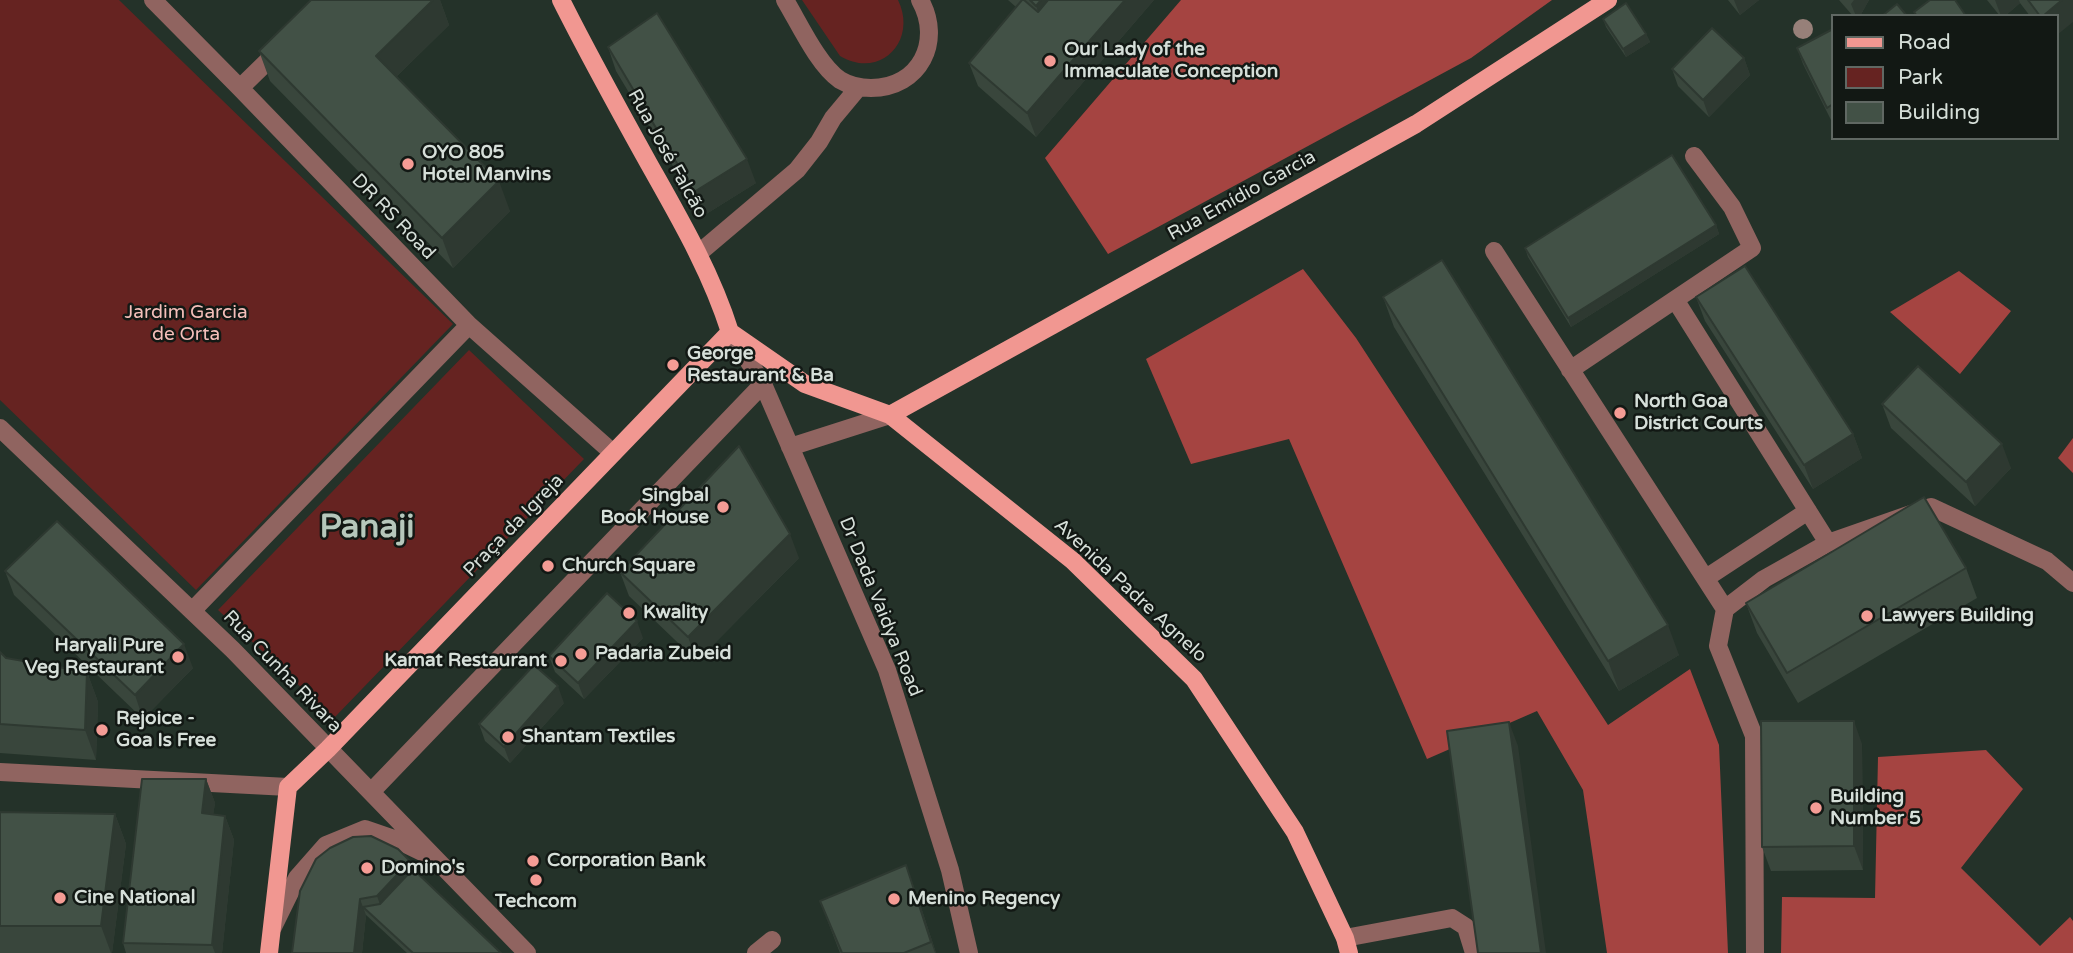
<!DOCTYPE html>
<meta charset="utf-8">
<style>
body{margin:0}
#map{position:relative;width:2073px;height:953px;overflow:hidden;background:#243229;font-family:"Varela Round",sans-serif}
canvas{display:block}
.legend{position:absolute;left:1831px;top:14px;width:228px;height:126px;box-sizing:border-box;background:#121814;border:2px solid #606863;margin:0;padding:9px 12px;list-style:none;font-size:21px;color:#d6dfd9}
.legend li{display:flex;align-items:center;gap:14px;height:35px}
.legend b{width:35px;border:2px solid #606863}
</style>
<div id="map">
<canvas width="2073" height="953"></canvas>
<ul class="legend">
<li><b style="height:9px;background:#f19791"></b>Road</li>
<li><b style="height:19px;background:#662321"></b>Park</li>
<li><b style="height:19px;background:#425146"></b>Building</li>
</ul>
</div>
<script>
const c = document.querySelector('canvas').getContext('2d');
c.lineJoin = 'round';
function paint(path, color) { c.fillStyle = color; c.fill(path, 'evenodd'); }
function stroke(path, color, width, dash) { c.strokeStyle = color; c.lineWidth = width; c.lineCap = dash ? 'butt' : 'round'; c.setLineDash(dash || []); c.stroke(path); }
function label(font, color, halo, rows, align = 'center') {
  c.font = font + ' "Varela Round",sans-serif'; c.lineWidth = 5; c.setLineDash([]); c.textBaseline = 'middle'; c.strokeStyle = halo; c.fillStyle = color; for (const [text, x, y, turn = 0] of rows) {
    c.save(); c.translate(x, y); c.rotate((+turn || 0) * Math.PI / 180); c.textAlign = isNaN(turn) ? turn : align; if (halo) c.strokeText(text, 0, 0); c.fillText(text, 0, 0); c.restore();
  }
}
paint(new Path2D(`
 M0 0H119L453 324 196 590 0 400Z
 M802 0H898C918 41 880 80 840 56Z
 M469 350 584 459 334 718 218 610Z`), '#662321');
paint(new Path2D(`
 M1181 0H1552L1471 58 1108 254 1045 158Z
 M1303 269 1356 338 1608 725 1690 669 1719 745 1728 953H1607L1583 790 1537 711 1427 759 1289 439 1191 464 1146 359Z
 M1959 271 2011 311 1960 374 1890 312Z
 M2073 438V473L2058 458Z
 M1986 750 2023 789 1961 868 2040 946 2070 917 2073 921V953H1781L1782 897 1875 898 1878 757Z`), '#a54441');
stroke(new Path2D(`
 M153 0 240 88 469 325 613 453
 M785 0C799 23 818 65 840 80 850 86 860 88 871 88 920 88 943 41 920 0
 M240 88 281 48
 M1494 251 1725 609
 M699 253 797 170 819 142 833 118 858 88
 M1676 301 1828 543
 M730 332 763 384 887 670 950 870 969 953
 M1570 370 1752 248 1732 207 1694 156
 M0 428 233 650 527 953
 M790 447 890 415
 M1706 578 1808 511
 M192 611 469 325
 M0 772 288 787
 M372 791 763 384
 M273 927 297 878 326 845 365 829 397 840 426 854
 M1345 938 1452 918 1466 927 1474 953
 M756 953 772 940
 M1755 953 1754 736 1718 646 1725 609 1764 579 1828 543 1931 507 2047 561 2073 583`), '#906460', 18);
stroke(new Path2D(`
 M561 0C589 56 619 110 649 164 680 219 711 272 730 332
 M730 332 805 384 890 415 1073 561 1194 679 1295 832 1345 938 1349 953
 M890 415 1416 124 1608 0
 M269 953 288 787 328 749 730 332`), '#f19791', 18);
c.fillStyle = '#978079';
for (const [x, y] of [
 [1803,29]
]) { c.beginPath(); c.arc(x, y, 10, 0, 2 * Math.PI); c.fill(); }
paint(new Path2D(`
 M311 0H440L449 25 396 77 510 211 453 268 270 81 259 51Z
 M1008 0H1154L1036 137 978 86 969 63 1016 7Z
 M1728 0H1759L1740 15Z
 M1839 0H1869L1860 16H1853Z
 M1987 0H2073L2057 16H2030L2020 3 2005 16H2000Z
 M1603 19 1646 34 1650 42 1626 57 1606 27Z
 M1833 29V124L1803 64 1797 48Z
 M608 47 756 183 703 216 616 71Z
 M1744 58 1750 75 1709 117 1678 86 1672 69Z
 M1716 225 1719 234 1571 327 1528 257 1525 248Z
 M1383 297 1679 655 1619 691 1394 327Z
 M1696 297 1853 434 1862 458 1813 489 1705 321Z
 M1882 404 2011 468 1975 506 1891 428Z
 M799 558 697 661 629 596 620 572Z
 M1966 568 1977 598 1798 703 1757 633 1746 603Z
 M5 571 193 668 143 719 14 595Z
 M643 638 584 699 555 672 549 656Z
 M0 652 6 658 87 672 98 702 96 760 0 753Z
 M564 703 510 763 485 741 479 724Z
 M1862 744 1863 870 1771 871 1762 847Z
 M206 779 215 803 213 815 225 816 234 840 222 953H126L123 943Z
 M0 812 115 814 126 844 112 953H0Z
 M353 837 413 869 501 953H407L366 915 362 953Z
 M820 901 920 904 936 953H840Z`), '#39463c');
paint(new Path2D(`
 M433 0H440L449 25 387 86 376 56Z
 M1041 0H1077L1047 36 1036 6Z
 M1125 0H1154L1036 137 1027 113Z
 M1734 0H1759L1740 15Z
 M1854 0H1869L1860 16H1856L1851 4Z
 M1995 0H2019L2020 3 2005 16H2001Z
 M2062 0H2073V22L2057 35V16H2043Z
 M1646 34 1650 42 1626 57 1623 49Z
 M1744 58 1750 75 1709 117 1703 100Z
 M747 159 756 183 703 216 694 192Z
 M499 181 510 211 453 268 442 238Z
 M1716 225 1719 234 1571 327 1568 318Z
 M1853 434 1862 458 1813 489 1804 465Z
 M2002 444 2011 468 1975 506 1966 482Z
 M790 534 799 558 697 661 688 637Z
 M637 621 643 638 584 699 578 683Z
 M1668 625 1679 655 1619 691 1608 661Z
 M184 644 193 668 143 719 135 695Z
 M87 672 98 702 96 760 85 730Z
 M558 686 564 703 510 763 504 747Z
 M1854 721 1862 744 1863 870 1854 846Z
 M1509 722 1518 746 1546 953H1541Z
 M206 779 215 803 210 837 202 813Z
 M115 814 126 844 112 953H111L101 926Z
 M225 816 234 840 222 953H215L212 945Z
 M410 861 417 878 383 913 377 896Z
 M906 865 920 904 936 953H935L931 942Z
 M360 899 366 915 362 953H354Z`), '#2e3931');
const building = new Path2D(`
 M311 0H433L376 56 499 181 442 238 259 51Z
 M1022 0H1024L1038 12 1048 0H1125L1027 113 969 63Z
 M1030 0H1041L1036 6Z
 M1930 0H1955L1966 16H1917L1914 12Z
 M2028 0H2062L2043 16H2040Z
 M1626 3 1646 34 1623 49 1603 19Z
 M1897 4 1907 16H1882Z
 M657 13 747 159 694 192 608 47Z
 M1712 28 1744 58 1703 100 1672 69Z
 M1833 29V104L1827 108 1797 48Z
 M1672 155 1716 225 1568 318 1525 248Z
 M1442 260 1668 625 1608 661 1383 297Z
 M1745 266 1853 434 1804 465 1696 297Z
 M1918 366 2002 444 1966 482 1882 404Z
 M739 446 790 534 688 637 620 572Z
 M1924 497 1966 568 1787 673 1746 603Z
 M57 521 184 644 135 695 5 571Z
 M607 593 637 621 578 683 549 656Z
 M0 652 6 658 87 672 85 730 0 724Z
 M534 665 558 686 504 747 479 724Z
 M1761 721H1854V846L1762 847Z
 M1509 722 1541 953H1478L1447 731Z
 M142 779H206L202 813 225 816 212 945 123 943Z
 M0 812 115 814 101 926H0Z
 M371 836 398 849 410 861 377 896 360 899 354 953H292L300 891 316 859 330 848 353 837Z
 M906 865 931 942 904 953H842L820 901Z
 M413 869 501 953H413L363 907 380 904Z`);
paint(building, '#425146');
stroke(building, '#2e3931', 2);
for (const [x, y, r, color] of [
 [1050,61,7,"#f59c95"],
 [408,164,7,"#f59c95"],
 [673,365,7,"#f59c95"],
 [1620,413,7,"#f59c95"],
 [723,507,7,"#f59c95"],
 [548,566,7,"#f59c95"],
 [629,613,7,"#f59c95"],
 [1867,616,7,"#f59c95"],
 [581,654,7,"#f59c95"],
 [178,657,7,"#f59c95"],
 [561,661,7,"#f59c95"],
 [102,730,7,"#f59c95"],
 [508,737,7,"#f59c95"],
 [1816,808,7,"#f59c95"],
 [533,861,7,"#f59c95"],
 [367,868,7,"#f59c95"],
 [536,880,7,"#f59c95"],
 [60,898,7,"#f59c95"],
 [894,899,7,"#f59c95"]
]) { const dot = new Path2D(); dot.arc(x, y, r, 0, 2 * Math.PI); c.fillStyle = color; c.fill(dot); stroke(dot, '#121814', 2.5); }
label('bold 19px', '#d6dfd9', '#121814', [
 ["Our Lady of the",1064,50],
 ["Immaculate Conception",1064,72],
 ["OYO 805",422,153],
 ["Hotel Manvins",422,175],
 ["George",687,354],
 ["Restaurant & Ba",687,376],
 ["North Goa",1634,402],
 ["District Courts",1634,424],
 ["Singbal",709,496,"right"],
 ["Book House",709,518,"right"],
 ["Church Square",562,566],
 ["Kwality",643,613],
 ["Lawyers Building",1881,616],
 ["Haryali Pure",164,646,"right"],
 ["Veg Restaurant",164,668,"right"],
 ["Padaria Zubeid",595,654],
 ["Kamat Restaurant",547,661,"right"],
 ["Rejoice -",116,719],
 ["Goa Is Free",116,741],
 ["Shantam Textiles",522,737],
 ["Building",1830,797],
 ["Number 5",1830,819],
 ["Corporation Bank",547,861],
 ["Domino's",381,868],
 ["Cine National",74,898],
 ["Menino Regency",908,899],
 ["Techcom",536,902,"center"]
], 'left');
label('19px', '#d6dfd9', '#121814', [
 ["Rua José Falcão",667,154,61],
 ["Rua Emídio Garcia",1242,196,-29],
 ["DR RS Road",393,217,46],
 ["Praça da Igreja",514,526,-46],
 ["Avenida Padre Agnelo",1130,591,43],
 ["Dr Dada Vaidya Road",880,607,68],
 ["Rua Cunha Rivara",282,672,46]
]);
label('19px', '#f5bfba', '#121814', [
 ["Jardim Garcia",186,313],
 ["de Orta",186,335]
]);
label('bold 33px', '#b6c7bb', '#121814', [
 ["Panaji",367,528]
]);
</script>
